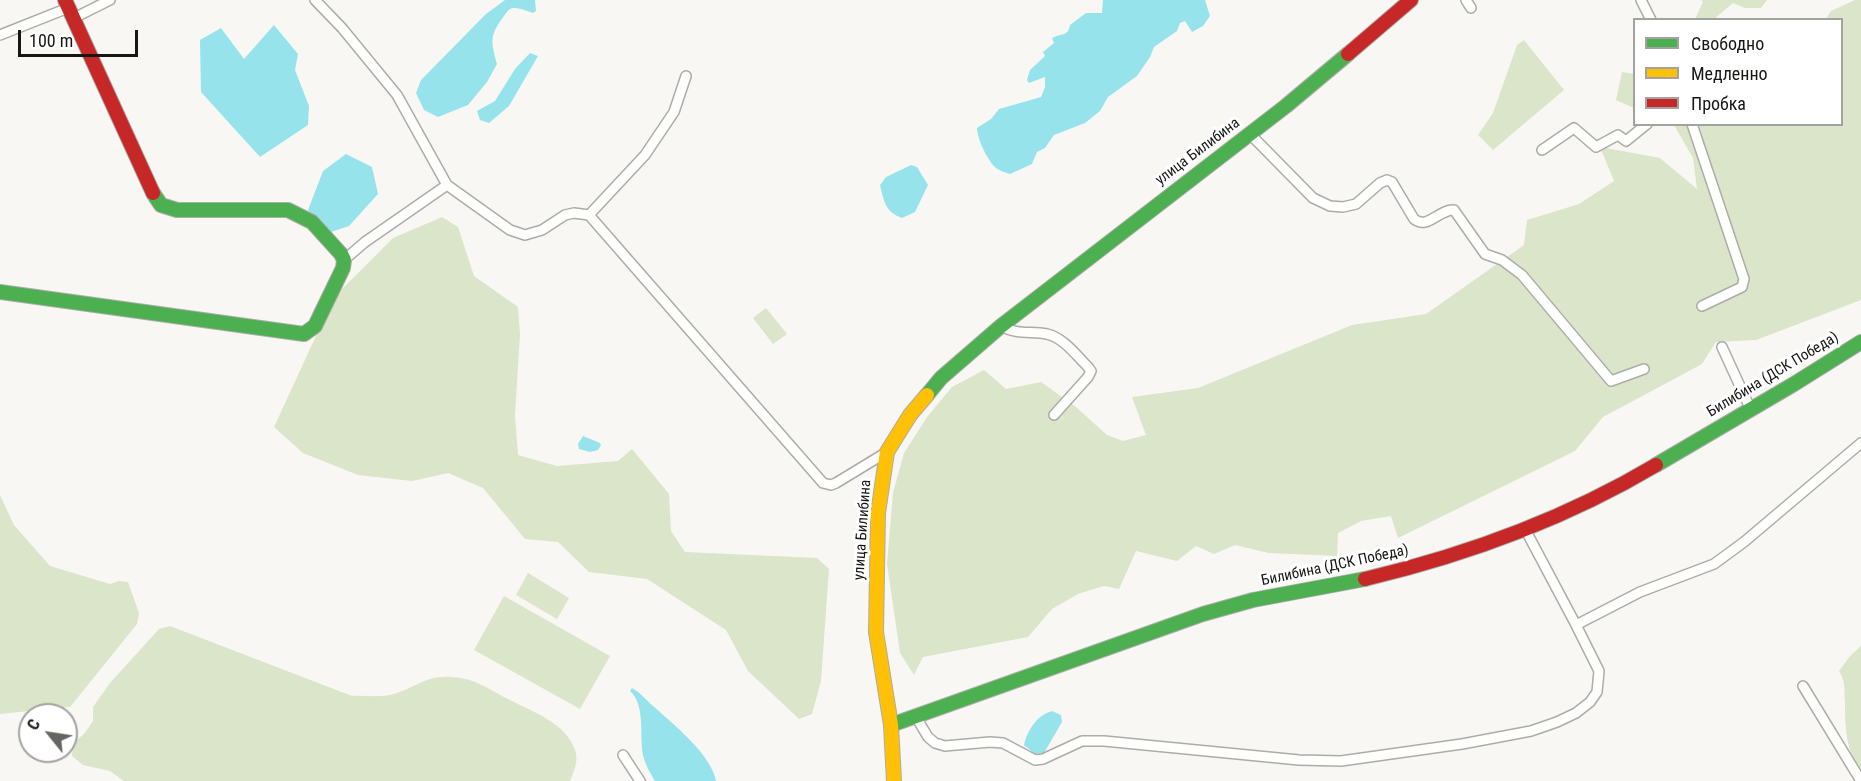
<!DOCTYPE html>
<meta charset="utf-8">
<style>
body{margin:0}
#map{position:relative;width:1861px;height:781px;overflow:hidden;background:#f9f7f4;font-family:"Roboto Condensed",sans-serif}
canvas{display:block}
.legend{position:absolute;left:1633px;top:18px;width:210px;height:108px;box-sizing:border-box;background:#fff;border:2px solid #a2a2a1;margin:0;padding:8px 10px;list-style:none;font-size:18px;color:#171614}
.legend li{display:flex;align-items:center;gap:12px;height:30px}
.legend b{width:30px;border:2px solid #a2a2a1}
.north{position:absolute;left:18px;top:703px;width:60px;height:60px;box-sizing:border-box;background:#fff;border:2px solid #a2a2a1;border-radius:50%;rotate:300deg;font-size:16px;font-weight:700;line-height:24px;text-align:center;color:#171614}
.north::after{content:'';display:block;margin:auto;width:21px;height:27px;background:#666562;clip-path:polygon(50% 0,100% 100%,50% 72%,0 100%)}
.scale{position:absolute;left:18px;top:30px;width:120px;height:27px;box-sizing:border-box;border:3px solid #171614;border-top:0;padding-left:8px;font-size:18px;line-height:21px;white-space:nowrap;color:#171614;-webkit-text-stroke:4px #fff;paint-order:stroke}
</style>
<div id="map">
<canvas width="1861" height="781"></canvas>
<ul class="legend">
<li><b style="height:8px;background:#4caf50"></b>Свободно</li>
<li><b style="height:8px;background:#ffc107"></b>Медленно</li>
<li><b style="height:8px;background:#c62828"></b>Пробка</li>
</ul>
<div class="north">С</div>
<div class="scale">100 m</div>
</div>
<script>
const c = document.querySelector('canvas').getContext('2d');
c.lineJoin = 'round';
function paint(path, color) { c.fillStyle = color; c.fill(path, 'evenodd'); }
function stroke(path, color, width, dash) { c.strokeStyle = color; c.lineWidth = width; c.lineCap = dash ? 'butt' : 'round'; c.setLineDash(dash || []); c.stroke(path); }
function label(font, color, halo, rows, align = 'center') {
  c.font = font + ' "Roboto Condensed",sans-serif'; c.lineWidth = 6; c.setLineDash([]); c.textBaseline = 'middle'; c.strokeStyle = halo; c.fillStyle = color; for (const [text, x, y, turn = 0] of rows) {
    c.save(); c.translate(x, y); c.rotate((+turn || 0) * Math.PI / 180); c.textAlign = isNaN(turn) ? turn : align; if (halo) c.strokeText(text, 0, 0); c.fillText(text, 0, 0); c.restore();
  }
}
paint(new Path2D(`
 M1701 0H1767L1761 8H1745L1733 3 1714 19H1695L1703 2Z
 M1855 0H1861V300L1756 340 1716 342 1702 364 1603 417 1575 451 1398 538 1391 516 1361 521 1338 533 1337 556 1268 553 1235 545 1214 554 1196 546 1177 561 1136 551 1119 589 1104 586 1078 594 1052 609 1028 637 923 657 914 675 900 653 887 564 893 493 904 453 927 417 952 387 984 370 1006 389 1041 382 1076 407 1107 435 1123 441 1146 435 1132 397 1198 388 1352 325 1426 314 1524 245 1527 220 1579 204 1614 181 1600 147 1660 158 1697 189 1693 158 1674 125 1842 124V20L1826 19 1831 11Z
 M1524 40 1564 90 1493 150 1478 135 1493 113 1517 45Z
 M1622 72 1634 74V108L1616 100Z
 M442 217 458 227 474 276 518 307 520 334 515 416 518 455 557 466 618 461 632 449 669 494 671 531 685 552 817 558 829 569 821 681 812 714 799 719 748 671 726 630 647 579 589 572 558 542 525 539 483 488 448 473 412 481 358 475 303 453 274 427 334 297 393 238Z
 M766 308 787 334 773 344 753 318Z
 M0 495 14 525 50 566 110 584 119 581 128 582 139 613 137 624 70 707 0 714Z
 M528 573 569 598 557 619 516 595Z
 M504 596 610 656 580 709 474 650Z
 M170 626 352 696C366 695 380 698 394 694 415 688 426 675 451 677 476 678 489 690 510 700 533 712 566 723 575 750 579 761 574 771 570 781H124L110 771 83 765 72 756 73 743 84 734 93 721V707L110 683 159 629Z
 M1861 646V771C1846 752 1845 726 1845 703 1844 691 1846 682 1839 671L1850 656Z`), '#dbe5c9');
paint(new Path2D(`
 M505 0H535L536 11 533 13C527 11 520 8 514 8 509 8 507 12 504 16 489 36 491 41 497 64L487 82 468 105 438 117 424 110 416 93 421 80 486 14Z
 M1103 0H1205L1210 16 1203 26 1192 32 1185 21 1180 23 1177 31 1154 47 1150 57 1137 76 1108 97 1100 111 1085 123 1054 135 1045 148 1037 152 1032 164 1010 174C1006 173 1000 171 996 168 988 161 977 139 977 128L991 119 999 109 1041 97 1045 87V77L1029 83 1027 80 1030 70 1045 56 1043 52 1054 43 1052 38C1061 33 1068 37 1070 25L1086 13H1102Z
 M274 25 298 54 295 70 309 106 308 125 260 157 201 92 200 40 221 28 244 59Z
 M530 53 538 56 509 106 489 123 480 120 477 111 495 101 515 69Z
 M346 154 372 167 378 194 349 226 328 233 308 210 323 171Z
 M911 165 917 167 928 185 915 212 902 218C885 212 884 201 880 185L886 177Z
 M583 436 600 443 601 445 598 450 590 452 579 449 578 444Z
 M632 688C641 693 646 700 653 706 672 723 712 755 716 781H655C650 773 645 764 643 755 639 736 646 705 630 691Z
 M1052 711 1061 715 1062 722 1044 753 1035 754 1024 745C1027 731 1037 715 1052 711Z`), '#96e3ec');
const street = new Path2D(`
 M315 0 342 28 397 95 447 185 510 230 525 235 542 230 565 215 574 213 589 215 645 155 674 112 686 76
 M1466 0 1471 8
 M1641 0 1651 20
 M74 18 110 0
 M0 35 68 8
 M1692 124 1744 279 1742 287 1702 306
 M1250 134 1313 198 1330 206 1343 207 1356 204 1380 183 1387 180 1392 182 1414 219C1428 230 1439 209 1454 210L1485 254 1502 260 1522 275 1611 381 1644 369
 M1542 150 1574 128 1596 147 1618 135 1626 141 1647 124
 M589 215 823 483 831 485 836 483 887 452
 M344 260 365 242 447 185
 M1001 326C1017 335 1030 331 1047 334 1064 338 1076 355 1088 367L1091 371 1088 377 1054 415
 M1722 347 1750 408
 M1576 625 1640 592 1714 564 1744 542 1861 443
 M1803 686 1861 781
 M916 717 928 737 935 743 945 746 990 742 1003 743 1035 760 1043 759 1082 741H1104L1299 760 1341 761 1462 744 1531 731 1557 722 1576 713 1590 702 1597 692 1599 671 1576 625 1525 529
 M623 755 640 781`);
const fast = new Path2D(`
 M0 292 304 334 315 326 343 268 344 260 341 254 312 222 288 210H177L161 205 153 193
 M927 395 941 378 1001 326 1286 106 1348 54
 M1656 465 1794 384 1861 342
 M891 725 1203 614 1253 600 1365 579`);
const slow = new Path2D(`
 M894 781 891 725 876 632 878 513 887 452 910 415 927 395`);
const jam = new Path2D(`
 M65 0 153 193
 M1348 54 1411 0
 M1365 579C1466 555 1567 518 1656 465`);
stroke(street, '#adaca9', 12);
stroke(fast, '#adaca9', 16);
stroke(slow, '#adaca9', 16);
stroke(jam, '#adaca9', 16);
stroke(street, '#fefefd', 9);
stroke(fast, '#4caf50', 14);
stroke(slow, '#ffc107', 14);
stroke(jam, '#c62828', 14);
label('15px', '#171614', '#fff', [
 ["улица Билибина",1198,152,-37],
 ["Билибина (ДСК Победа)",1773,375,-31],
 ["улица Билибина",863,530,-86],
 ["Билибина (ДСК Победа)",1335,566,-12]
]);
</script>
